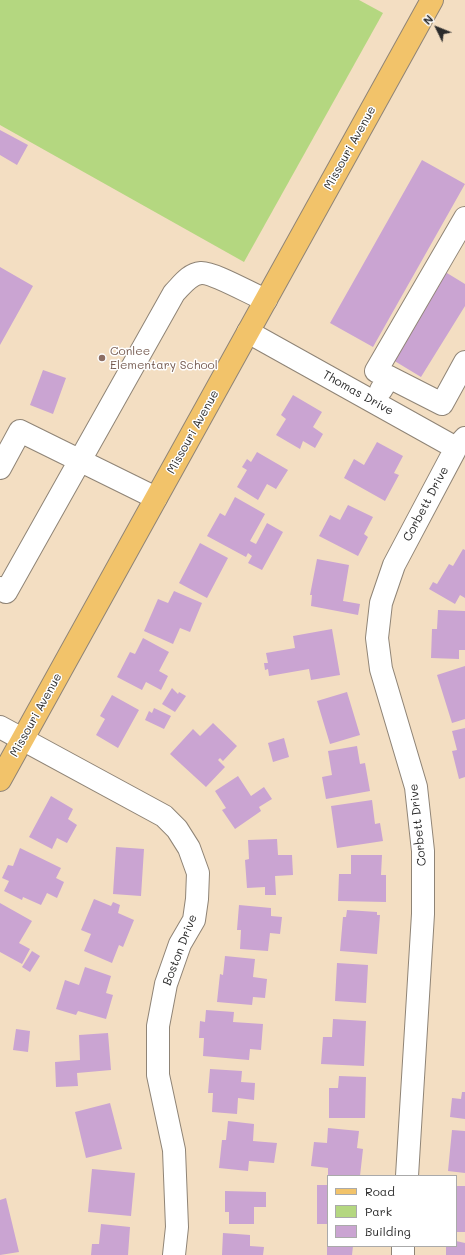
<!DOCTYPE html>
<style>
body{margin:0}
#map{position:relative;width:465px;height:1255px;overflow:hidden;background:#f3dec2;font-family:Mali,sans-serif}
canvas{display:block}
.legend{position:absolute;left:327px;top:1175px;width:130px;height:72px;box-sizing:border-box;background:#fff;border:1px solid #aaa;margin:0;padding:5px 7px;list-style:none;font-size:12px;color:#2b2b2b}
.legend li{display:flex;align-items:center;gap:8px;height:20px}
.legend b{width:20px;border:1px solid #aaa}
.north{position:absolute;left:417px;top:8px;width:40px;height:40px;-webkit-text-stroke:3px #fff;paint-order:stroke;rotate:313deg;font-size:11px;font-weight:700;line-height:16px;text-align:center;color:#2b2b2b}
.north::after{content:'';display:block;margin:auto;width:14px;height:18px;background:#2b2b2b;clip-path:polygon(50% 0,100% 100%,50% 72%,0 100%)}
</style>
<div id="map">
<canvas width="465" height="1255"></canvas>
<ul class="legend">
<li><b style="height:5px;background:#f2c36a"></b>Road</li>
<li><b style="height:11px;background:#b4d780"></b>Park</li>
<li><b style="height:11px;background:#caa4d2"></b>Building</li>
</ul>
<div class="north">N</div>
</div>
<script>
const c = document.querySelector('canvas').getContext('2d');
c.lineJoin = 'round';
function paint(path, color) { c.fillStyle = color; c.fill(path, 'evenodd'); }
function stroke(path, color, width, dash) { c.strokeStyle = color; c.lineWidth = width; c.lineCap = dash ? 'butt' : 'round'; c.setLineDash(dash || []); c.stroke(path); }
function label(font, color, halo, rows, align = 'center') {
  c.font = font + ' Mali,sans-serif'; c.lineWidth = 3; c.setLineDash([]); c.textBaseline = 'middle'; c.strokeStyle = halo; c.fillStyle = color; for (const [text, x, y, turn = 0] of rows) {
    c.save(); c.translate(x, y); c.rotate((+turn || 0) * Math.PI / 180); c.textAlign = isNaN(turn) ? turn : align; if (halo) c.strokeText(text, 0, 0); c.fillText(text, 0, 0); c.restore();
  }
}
paint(new Path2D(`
 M0 0H359L383 13 244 262 0 125Z`), '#b4d780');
paint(new Path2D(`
 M0 130 28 145 17 165 0 155Z
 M422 160 465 184 373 347 330 323Z
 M0 267 33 286 0 345Z
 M442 270 465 284V306L421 377 388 357Z
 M43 370 66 378 53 414 30 405Z
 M293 395 322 412 313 427 323 434 315 448 303 441 300 449 276 435 286 419 281 415Z
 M377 442 403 456 394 473 399 475 385 501 344 478 354 459 364 465Z
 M257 452 288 470 276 489 267 484 258 500 237 487 247 470 242 467 247 459 251 462Z
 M235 497 265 514 250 541 256 544 267 523 283 532 262 570 248 563 252 556 248 553 246 557 207 536 220 513 225 516Z
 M348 505 373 517 364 534 368 537 358 556 319 536 330 515 340 520Z
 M200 543 228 558 207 598 179 583Z
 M463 549 465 550V598L460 595 455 604 429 589 433 582 437 584 449 564 453 566Z
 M317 559 349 565 343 601 360 604 358 615 311 606 312 595H310Z
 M174 591 202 603 190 632 180 628 173 644 144 631 158 599 168 603Z
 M438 610 465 611V650H459V659L431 658 432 629H437Z
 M332 629 340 675 311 680 309 669 269 676 268 669 265 670 264 663H268L266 653 295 648 293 636Z
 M143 638 169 652 159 671 168 676 161 690 146 682 142 690 117 677 130 652 135 654Z
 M465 666V719L452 723 437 675Z
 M172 688 178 694 179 692 186 696 175 712 162 704Z
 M347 692 360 735 330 744 317 701Z
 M112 695 139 710 118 748 96 735 105 719 100 716Z
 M154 708 171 716 164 729 145 720 149 711 152 713Z
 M213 723 237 746 223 761 220 758 218 760 225 767 206 787 170 754 193 729 200 736Z
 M465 728V777L459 779 452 751 457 750 452 731Z
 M284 738 289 757 273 762 268 743Z
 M357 746 360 764 365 763 370 791 326 799 322 777 332 775 328 751Z
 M238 776 251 796 264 787 272 799 259 807 261 811 235 829 222 810 226 808 215 791Z
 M51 796 73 809 68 819 77 825 67 843 57 838 52 849 29 837Z
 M372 800 375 824 380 823 383 841 337 848 331 806Z
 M277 839 278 855H292L293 875 275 876 276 895H265V887L247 888 245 860 249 859 248 840Z
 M116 847 144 849 141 896 113 894Z
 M20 848 61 868 56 878 64 882 57 898 47 893 41 905 23 897 22 900 4 891 9 881 2 878 8 865 13 866Z
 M351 855H382L381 875H386V902L338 901 339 874H351Z
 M94 899 111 906 113 902 120 905 118 913 134 920 123 947 119 945 112 963 84 951 91 934 81 930Z
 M0 903 32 921 19 943 30 949 22 964 0 952Z
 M239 905 271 908V916L282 917 280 934 270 933 268 951 240 949 241 930H237Z
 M347 910 377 912V915H380L377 954 340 951 343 917H346Z
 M32 951 40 956 30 972 22 967Z
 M225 956 255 959 253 977 267 979 265 998 253 997 252 1005 217 1002 220 974 223 975Z
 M337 963 368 965 366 1003 335 1001Z
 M85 967 111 976 106 993 113 995 106 1019 78 1011 76 1015 56 1009 65 980 79 985Z
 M206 1010 234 1012 233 1022 263 1024 261 1050 250 1049 249 1060 203 1056 204 1038H199L200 1021 205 1022Z
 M333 1019 366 1021 364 1066 321 1064 323 1037H332Z
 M16 1029 30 1031 28 1052 13 1050Z
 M108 1033 111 1070 77 1073 78 1086 56 1087 55 1062 80 1060 79 1035Z
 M210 1069 242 1071 241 1082 255 1083 254 1100 238 1098 237 1114 212 1112 213 1093H208Z
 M339 1076 366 1077 365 1118H329V1088H338Z
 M462 1092H465V1119L450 1117 452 1098 461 1099Z
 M110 1103 122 1149 86 1158 75 1112Z
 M228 1121 254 1124 253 1141 277 1143 274 1163 249 1161 248 1171 219 1168 222 1140H226Z
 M328 1128 359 1131 357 1148 363 1149 360 1176H328V1168L311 1166 314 1142 327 1143Z
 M452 1130 465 1131V1173L448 1171Z
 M92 1169 135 1173 131 1216 88 1212Z
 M317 1185H328V1233H327V1224H317Z
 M456 1186H465V1232H456Z
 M225 1191 266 1192V1207H254V1224H229V1212H225Z
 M6 1198 19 1252 0 1255V1200Z
 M101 1224 130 1227 128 1255H91L92 1244H99Z
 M223 1233 250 1235V1246L264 1247 263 1255H222Z
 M456 1241 465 1243V1255H446V1246H456Z
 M327 1246H353L352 1255H327Z`), '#caa4d2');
const minor = new Path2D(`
 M248 332 456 448
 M389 377 376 371 465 218
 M381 390 389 377 442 404 465 362
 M0 468 20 431 156 498
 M0 588 6 592 174 293C182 285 189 274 201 273 213 272 253 295 266 300
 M0 727 164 816 177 829 189 848 198 873 197 899 194 920 180 944 166 984 158 1026V1075L174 1150 177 1227 174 1255
 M407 1176 423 914V851L416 787 381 669 377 638 381 603 394 565 456 448 465 438
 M403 1255V1246`);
const major = new Path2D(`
 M0 780 432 0`);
stroke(minor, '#8f8476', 24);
stroke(major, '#8f8476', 24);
stroke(minor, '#fff', 22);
stroke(major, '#f2c36a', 22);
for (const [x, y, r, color] of [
 [102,358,4,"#8d6e63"]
]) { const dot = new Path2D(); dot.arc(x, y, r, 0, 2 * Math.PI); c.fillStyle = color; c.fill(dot); stroke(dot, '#fff', 1.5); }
label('12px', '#2b2b2b', '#fff', [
 ["Missouri Avenue",350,148,-61],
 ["Thomas Drive",358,393,29],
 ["Missouri Avenue",193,432,-61],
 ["Corbett Drive",426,504,-62],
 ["Missouri Avenue",36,715,-61],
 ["Corbett Drive",418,825,-96],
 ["Boston Drive",180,950,-69]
]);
label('12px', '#785e54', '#fff', [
 ["Conlee",110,351],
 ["Elementary School",110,365]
], 'left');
</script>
